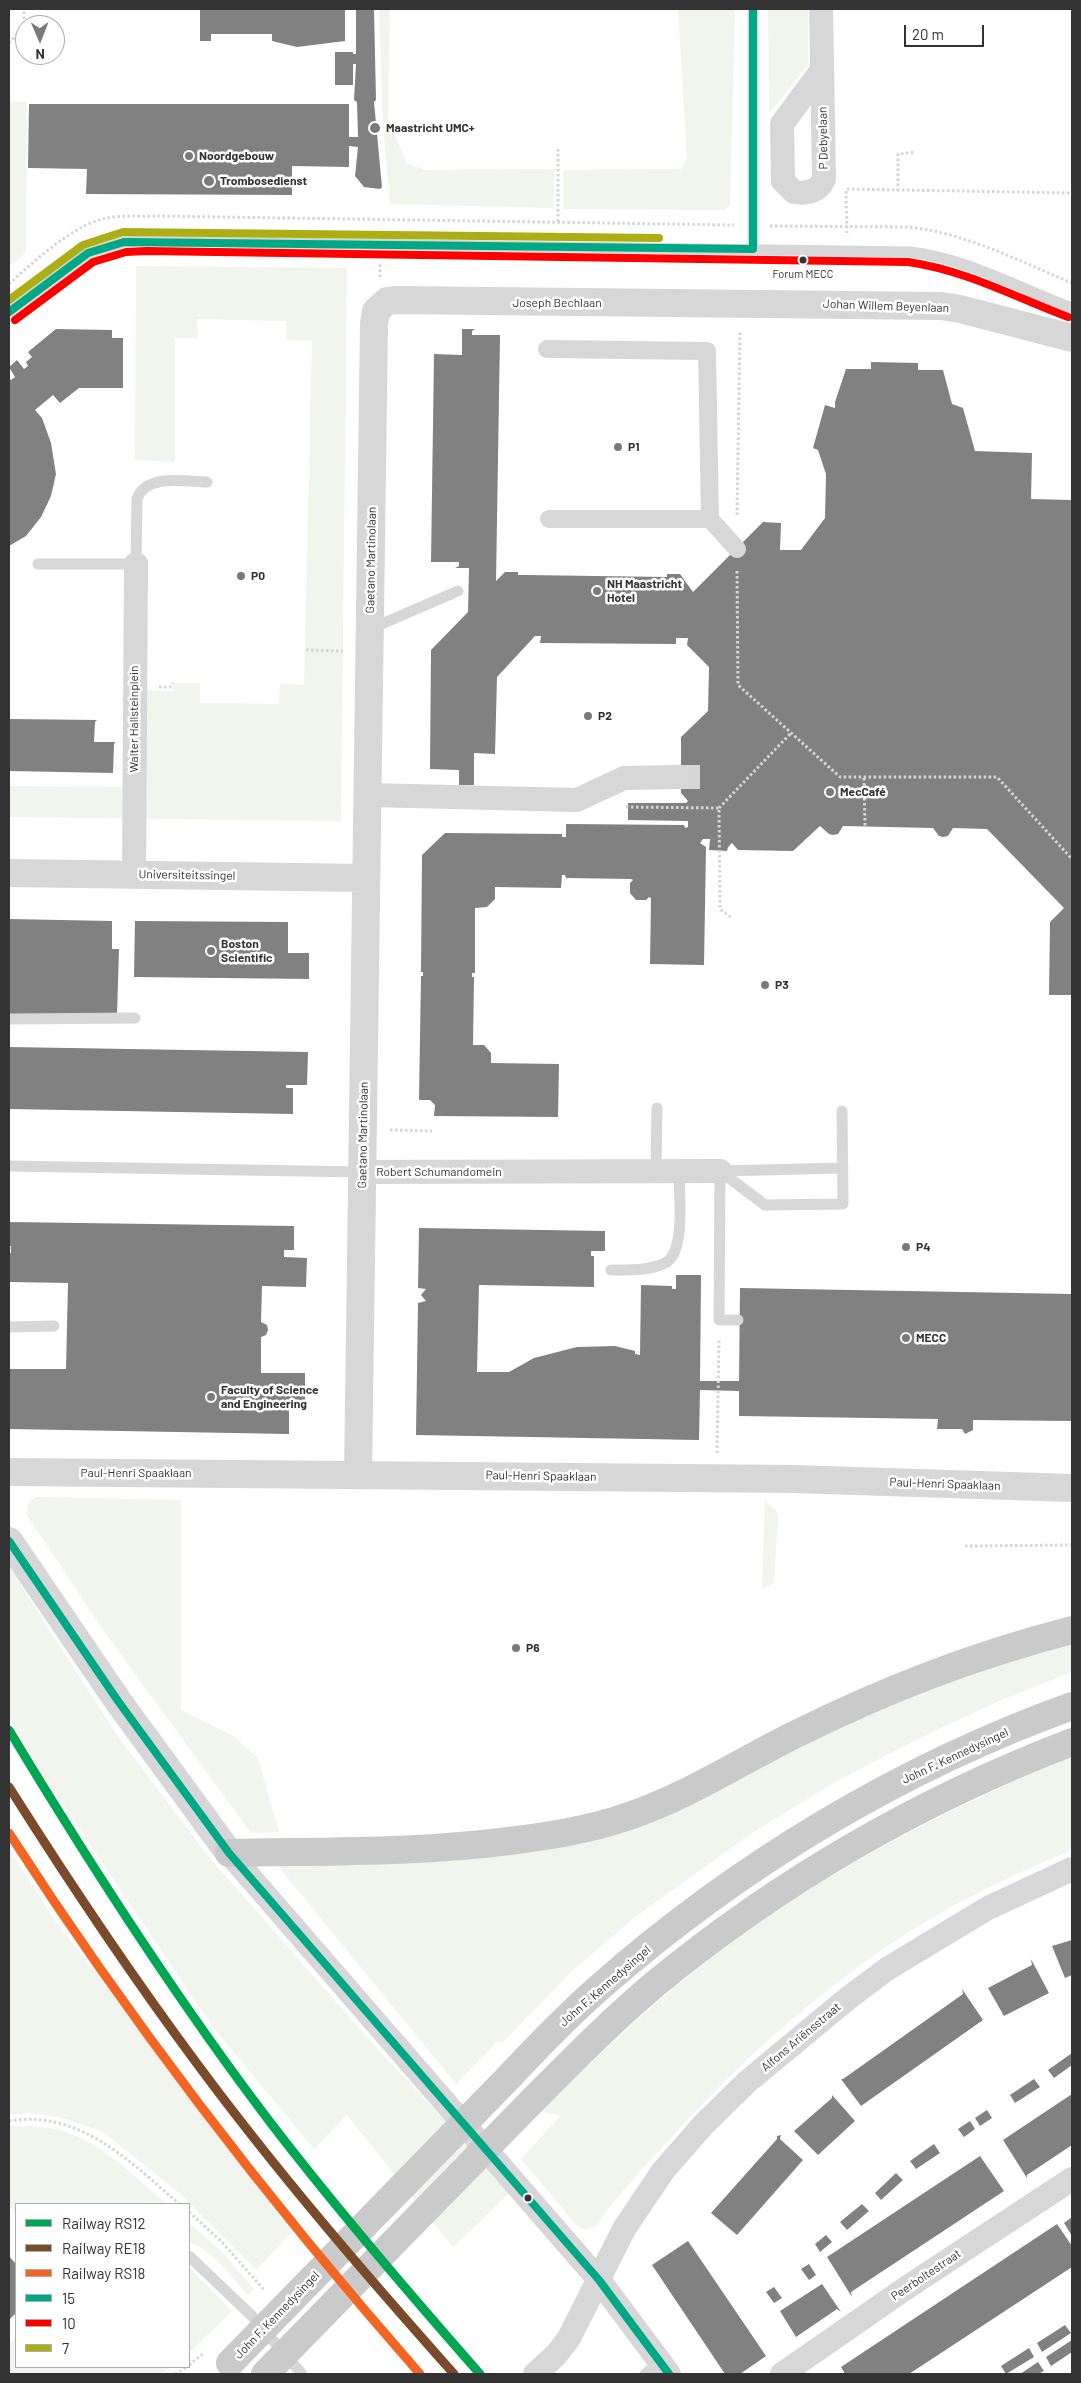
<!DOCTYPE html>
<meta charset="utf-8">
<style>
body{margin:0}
#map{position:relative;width:1081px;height:2383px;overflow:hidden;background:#fff;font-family:Barlow,sans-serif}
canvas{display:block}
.frame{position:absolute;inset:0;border:10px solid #333;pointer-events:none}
.legend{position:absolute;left:15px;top:2203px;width:175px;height:165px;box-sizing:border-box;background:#fff;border:1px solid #adadad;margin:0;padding:6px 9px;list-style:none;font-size:15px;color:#333}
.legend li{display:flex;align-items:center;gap:10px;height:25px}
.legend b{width:25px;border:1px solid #adadad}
.north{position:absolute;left:15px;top:15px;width:50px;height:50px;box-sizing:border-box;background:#fff;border:1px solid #adadad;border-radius:50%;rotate:179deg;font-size:14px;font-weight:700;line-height:20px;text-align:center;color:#333}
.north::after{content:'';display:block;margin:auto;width:18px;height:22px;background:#7a7a7a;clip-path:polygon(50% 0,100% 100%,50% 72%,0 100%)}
.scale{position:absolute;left:904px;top:25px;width:80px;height:22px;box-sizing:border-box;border:2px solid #333;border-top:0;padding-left:6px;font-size:15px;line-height:18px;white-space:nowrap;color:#333;-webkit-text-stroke:4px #fff;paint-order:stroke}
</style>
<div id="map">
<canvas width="1081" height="2383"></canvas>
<div class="frame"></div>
<ul class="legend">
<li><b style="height:6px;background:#00a651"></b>Railway RS12</li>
<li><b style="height:6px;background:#7a4b2a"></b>Railway RE18</li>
<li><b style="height:6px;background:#f26522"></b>Railway RS18</li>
<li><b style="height:6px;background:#00a886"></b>15</li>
<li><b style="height:6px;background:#f00"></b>10</li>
<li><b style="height:6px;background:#adad14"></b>7</li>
</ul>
<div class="north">N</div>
<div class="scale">20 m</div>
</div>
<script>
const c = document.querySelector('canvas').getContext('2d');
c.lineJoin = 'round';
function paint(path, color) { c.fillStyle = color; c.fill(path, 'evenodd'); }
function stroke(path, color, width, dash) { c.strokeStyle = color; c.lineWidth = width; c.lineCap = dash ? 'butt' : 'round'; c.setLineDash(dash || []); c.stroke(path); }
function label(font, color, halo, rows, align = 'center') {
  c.font = font + ' Barlow,sans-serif'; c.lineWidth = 5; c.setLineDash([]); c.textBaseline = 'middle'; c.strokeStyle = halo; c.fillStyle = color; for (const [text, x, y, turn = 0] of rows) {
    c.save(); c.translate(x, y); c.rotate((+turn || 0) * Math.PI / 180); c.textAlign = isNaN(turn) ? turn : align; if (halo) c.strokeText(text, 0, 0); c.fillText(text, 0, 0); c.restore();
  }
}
paint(new Path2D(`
 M379 9H390L388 119 407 164 426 170 555 169 553 208 390 204 383 127Z
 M678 9H735L730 205 725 210 563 209V170L681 169 687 159Z
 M768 9H808V65L769 114Z
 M9 102H27L26 253 9 266Z
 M136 266 347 268 341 821 9 817V786L143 787V690L173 691V683H200V703L279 704 280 684 304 685 312 341 287 340 286 321 197 319 198 338H175V462L135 460Z
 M36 1497 181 1500V1710L232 1735 258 1758 279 1832 251 1833 105 1633 26 1514 28 1503Z
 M765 1501 776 1510 778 1518 774 1583 762 1589Z
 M9 1567 117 1735 209 1857 381 2053 512 2191 453 2247 347 2115 314 2149 212 2026 37 1766 9 1717Z
 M1072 1640V1672L1006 1698 932 1732 835 1782 749 1835 634 1918 571 1972 502 2043 498 2041 456 2084 273 1860 510 1850 880 1703Z
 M1072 1757V1850C1004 1878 935 1912 875 1955 801 2007 733 2069 672 2137 646 2165 618 2194 596 2226L586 2230 578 2227 521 2159 561 2115 546 2113 543 2109C593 2061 643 2012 697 1969 775 1906 862 1855 951 1811 991 1792 1031 1772 1072 1757Z
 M9 1849 56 1922 294 2230 256 2270 179 2193 103 2132 66 2119 31 2113 9 2115Z
 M9 2126C24 2126 40 2126 55 2129 100 2139 133 2176 167 2204H16V2214L9 2206Z
 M189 2223 220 2250 254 2289 248 2296C232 2277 213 2251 189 2242Z
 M189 2267 232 2311 189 2353Z
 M16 2336V2367H172L160 2374H9V2344Z`), '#f1f5ed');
paint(new Path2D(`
 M200 9H345V41L297 47 272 41V34H211V41H200Z
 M356 9H374L376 100 374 102 382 187 380 189 364 187 355 176 358 147 349 146V167L292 166V195L86 194 87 169 28 168 29 104H349V137H358L357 102 354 100 356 64H353V85H335V52H353V54H356Z
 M56 329 112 330V338H123V388H79L60 403 53 395 35 410 42 418 51 443 56 474 51 496 41 517 26 536 9 546V378L11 380 15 377 9 367 17 360 24 369 28 366 26 362 32 357 28 352Z
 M462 329H475L472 331V335H500L496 581 505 572H518V575H526L667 577V574H680L693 592 763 522 781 523 780 550H801L825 518 826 474 818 450 813 448 825 405 835 408V402L846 369H871V362L918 363V370H943L952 404 963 408 975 451 1032 453 1031 499 1072 500V995H1049L1050 922 1064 908 987 829 953 828 948 836 943 837 939 836 933 828 843 826 838 834 833 835 829 834 820 826 793 851 738 850 732 843 728 847 727 851 709 850 710 839H703L700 843 706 847 704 965 650 964 651 898 649 897 646 900H636L630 893V883L633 880 631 879 566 878 565 875H562L561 888 495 887V899L487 907 475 908V973H472V977H474L473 1045H484L491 1053V1063L559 1064 558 1117 434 1116 435 1105 430 1100H419L421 976H423V972H421L422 855 445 833 562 834V837H566V824L684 825 685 828 688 827V821L628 820V803H686L688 801 681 793V737L708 711 709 667 687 645 688 638H676V644L540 643 541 636H535L497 677 495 754 474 753V785H459V770L430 769 431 650 468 612 469 568H455L459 566V562H431L434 354 462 355Z
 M9 719 97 720 95 722 94 742H115L114 744 113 773 9 771Z
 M9 919 112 921V949H119L117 1016 9 1015Z
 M135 921 288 922V953H309V979L134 977Z
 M9 1047 308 1052 307 1085H286V1088H293V1114L9 1109Z
 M9 1222 294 1226V1250H284V1257L307 1258 306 1287 262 1286 261 1322 267 1325 268 1330 266 1335 261 1337V1373H305V1402H282L281 1409 289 1410V1434L9 1429V1369H66L68 1283 9 1282V1253H11V1246H9Z
 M419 1228 605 1231V1251H591V1256H594V1287L479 1285 477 1372H509L534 1358 577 1347 615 1346 635 1351V1354L640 1355 641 1285 672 1286V1289H676V1275H701L700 1381H739L740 1288 1072 1294V1421L973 1420V1430L965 1434 962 1429H937L938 1419 739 1416V1391L700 1390 699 1440 416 1435 418 1303 426 1301 421 1295 426 1289 418 1288Z
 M1072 1940V1975L1065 1978 1052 1946Z
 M1031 1959 1049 1993 1004 2016 988 1988 1032 1965Z
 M962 1989 983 2020 861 2106 841 2079H843L963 1994Z
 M1072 2053V2065L1054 2078 1048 2070Z
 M1034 2079 1040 2087 1015 2103 1010 2095Z
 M1072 2094V2145L1027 2175V2178L1003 2140Z
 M832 2095 855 2121 818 2155 794 2131 832 2098Z
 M987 2110 992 2118 980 2126 975 2118Z
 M970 2121 975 2129 964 2137 958 2129Z
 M781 2135 780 2139 803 2160 737 2235 711 2213 777 2139V2136Z
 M934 2144 940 2153 916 2169 910 2161Z
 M980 2156 1004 2191 851 2292 852 2297 827 2257Z
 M896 2173 903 2180 881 2200 875 2193Z
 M862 2204 869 2211 847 2230 840 2222Z
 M1072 2217V2236L1064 2223Z
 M1057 2224 1072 2246V2267L909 2374H845L841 2367Z
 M826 2235 832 2242 820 2252 815 2244Z
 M688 2241 766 2356 740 2374H725L652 2265Z
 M9 2256 16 2264V2313L9 2320Z
 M809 2264 816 2275 809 2280 801 2269Z
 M822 2284 841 2312 837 2309 796 2337 780 2311Z
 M774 2287 782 2298 774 2303 766 2292Z
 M1065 2325 1071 2333 1042 2352 1037 2343Z
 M1072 2340V2352L1051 2366 1046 2357Z
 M1029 2348 1034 2357 1006 2374 1001 2366Z
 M1038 2362 1044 2371 1038 2374H1020Z`), '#818181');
stroke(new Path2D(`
 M681 777H700`), '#d6d6d6', 24, [24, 12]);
stroke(new Path2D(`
 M9 43 24 27V9
 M558 149V222
 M847 189 1072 193
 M846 191 847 233
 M898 191V154L916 152
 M770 226 908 227C967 233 1018 261 1072 283
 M380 277V263
 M9 284C32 263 69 229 99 220 117 214 139 217 157 216L734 225
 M737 515 740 331
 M737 571 738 685 840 777H997L1072 859
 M306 650 343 651
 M159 687H170L173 683
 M864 778 865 827
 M626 807 719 808 720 909 732 918
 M719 808 791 733
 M390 1130 432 1131
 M717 1453 719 1339
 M965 1546 1072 1545
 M9 2121C79 2109 131 2162 179 2204
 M189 2212 221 2241 265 2291
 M189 2365 204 2353
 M175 2374 187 2367`), '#d6d6d6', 3, [2.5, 2.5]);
stroke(new Path2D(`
 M753 249V9
 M9 312 88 253 124 242 146 241 909 252C964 257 1020 289 1072 308
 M38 564H136L137 499C146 473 186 482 207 482
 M370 629 458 591
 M9 1019 135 1018
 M9 1166 362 1172
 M656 1171 657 1108
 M720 1171 765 1205 843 1204 842 1111
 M720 1171 719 1320H738
 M720 1171 843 1168
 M611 1270C629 1270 649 1271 665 1263 686 1253 679 1193 679 1171
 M9 1327 54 1326
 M189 2256 252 2316 302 2374
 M645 2374 660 2362`), '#d7d7d7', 11);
stroke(new Path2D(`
 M547 349 707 351 710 519H549
 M710 519 737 549`), '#d7d7d7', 18);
stroke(new Path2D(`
 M821 9 824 179C818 192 807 194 794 192L783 181 782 124 822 70
 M368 795 577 800 624 778 681 777
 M134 874 136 564
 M362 1172 720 1171
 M229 1853 599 2280 669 2374
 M535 2374 556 2355 569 2338 624 2229 663 2171 703 2125 747 2082 847 1999 887 1969 988 1908 1072 1869
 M782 2374 906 2288 1072 2179`), '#d7d7d7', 24);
stroke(new Path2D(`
 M9 873 366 878
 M9 1472 794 1479 1072 1488
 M358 1475 374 324 376 311 387 301 397 300 941 306 960 309 1072 338
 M9 1541 118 1701 229 1853`), '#d7d7d7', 28);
stroke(new Path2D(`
 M229 1853C323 1851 416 1853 509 1841 549 1836 588 1830 626 1817 686 1797 738 1763 794 1735 887 1689 972 1656 1072 1630
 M510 2076C539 2045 569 2014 601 1986 739 1865 900 1768 1072 1706
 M532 2101C572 2061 611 2021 655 1984 780 1881 921 1800 1072 1742`), '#cacaca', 28);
stroke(new Path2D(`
 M230 2363 510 2076
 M265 2374 532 2101`), '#cacaca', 28);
stroke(new Path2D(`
 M753 9V249
 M9 312 88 253 124 242 753 249
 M9 1541 118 1701 229 1853 599 2280 669 2374`), '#00a886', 8);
stroke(new Path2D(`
 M15 320 93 262 126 252 146 251 908 262C965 270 1015 297 1068 317`), '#f00', 8);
stroke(new Path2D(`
 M9 300 83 245 123 232 659 238`), '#adad14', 8);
stroke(new Path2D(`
 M9 1730C89 1863 173 1994 267 2118 334 2206 407 2291 480 2374`), '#00a651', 9);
stroke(new Path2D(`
 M9 1787C69 1882 131 1975 198 2065 278 2173 365 2274 454 2374`), '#7a4b2a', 9);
stroke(new Path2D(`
 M9 1833C132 2024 270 2203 420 2374`), '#f26522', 9);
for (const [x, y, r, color] of [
 [375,128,6,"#7a7a7a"],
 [189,156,5,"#7a7a7a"],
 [209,181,6,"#7a7a7a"],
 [803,260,4.5,"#333"],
 [618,447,5,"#7a7a7a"],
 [241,576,5,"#7a7a7a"],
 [597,591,5,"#7a7a7a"],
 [588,716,5,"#7a7a7a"],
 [830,792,5,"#7a7a7a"],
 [211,951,5,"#7a7a7a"],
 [765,985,5,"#7a7a7a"],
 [906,1247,5,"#7a7a7a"],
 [906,1338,5,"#7a7a7a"],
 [211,1397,5,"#7a7a7a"],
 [516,1648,5,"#7a7a7a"],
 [528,2198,4.5,"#333"]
]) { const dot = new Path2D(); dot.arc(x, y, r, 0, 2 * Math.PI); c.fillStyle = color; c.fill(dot); stroke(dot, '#fff', 2); }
label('11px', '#333', '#fff', [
 ["Forum MECC",803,274]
]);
label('bold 12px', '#333', '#fff', [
 ["Maastricht UMC+",386,128],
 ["Noordgebouw",199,156],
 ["Trombosedienst",220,181],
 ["P1",628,447],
 ["P0",251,576],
 ["NH Maastricht",607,584],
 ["Hotel",607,598],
 ["P2",598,716],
 ["MecCafé",840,792],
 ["Boston",221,944],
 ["Scientific",221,958],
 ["P3",775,985],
 ["P4",916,1247],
 ["MECC",916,1338],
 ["Faculty of Science",221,1390],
 ["and Engineering",221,1404],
 ["P6",526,1648]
], 'left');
label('12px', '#333', '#fff', [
 ["P Debyelaan",823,138,-91],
 ["Joseph Bechlaan",557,303],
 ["Johan Willem Beyenlaan",886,306,2],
 ["Gaetano Martinolaan",371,560,-89],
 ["Walter Hallsteinplein",134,719,-90],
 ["Universiteitssingel",187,875,1],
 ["Gaetano Martinolaan",363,1135,-89],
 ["Robert Schumandomein",439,1172],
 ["Paul-Henri Spaaklaan",136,1473],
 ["Paul-Henri Spaaklaan",541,1476,1],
 ["Paul-Henri Spaaklaan",945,1484,2],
 ["John F. Kennedysingel",955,1756,-25],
 ["John F. Kennedysingel",605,1986,-41],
 ["Alfons Ariënsstraat",801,2037,-40],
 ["Peerboltestraat",926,2275,-34],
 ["John F. Kennedysingel",277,2315,-46]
]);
</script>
